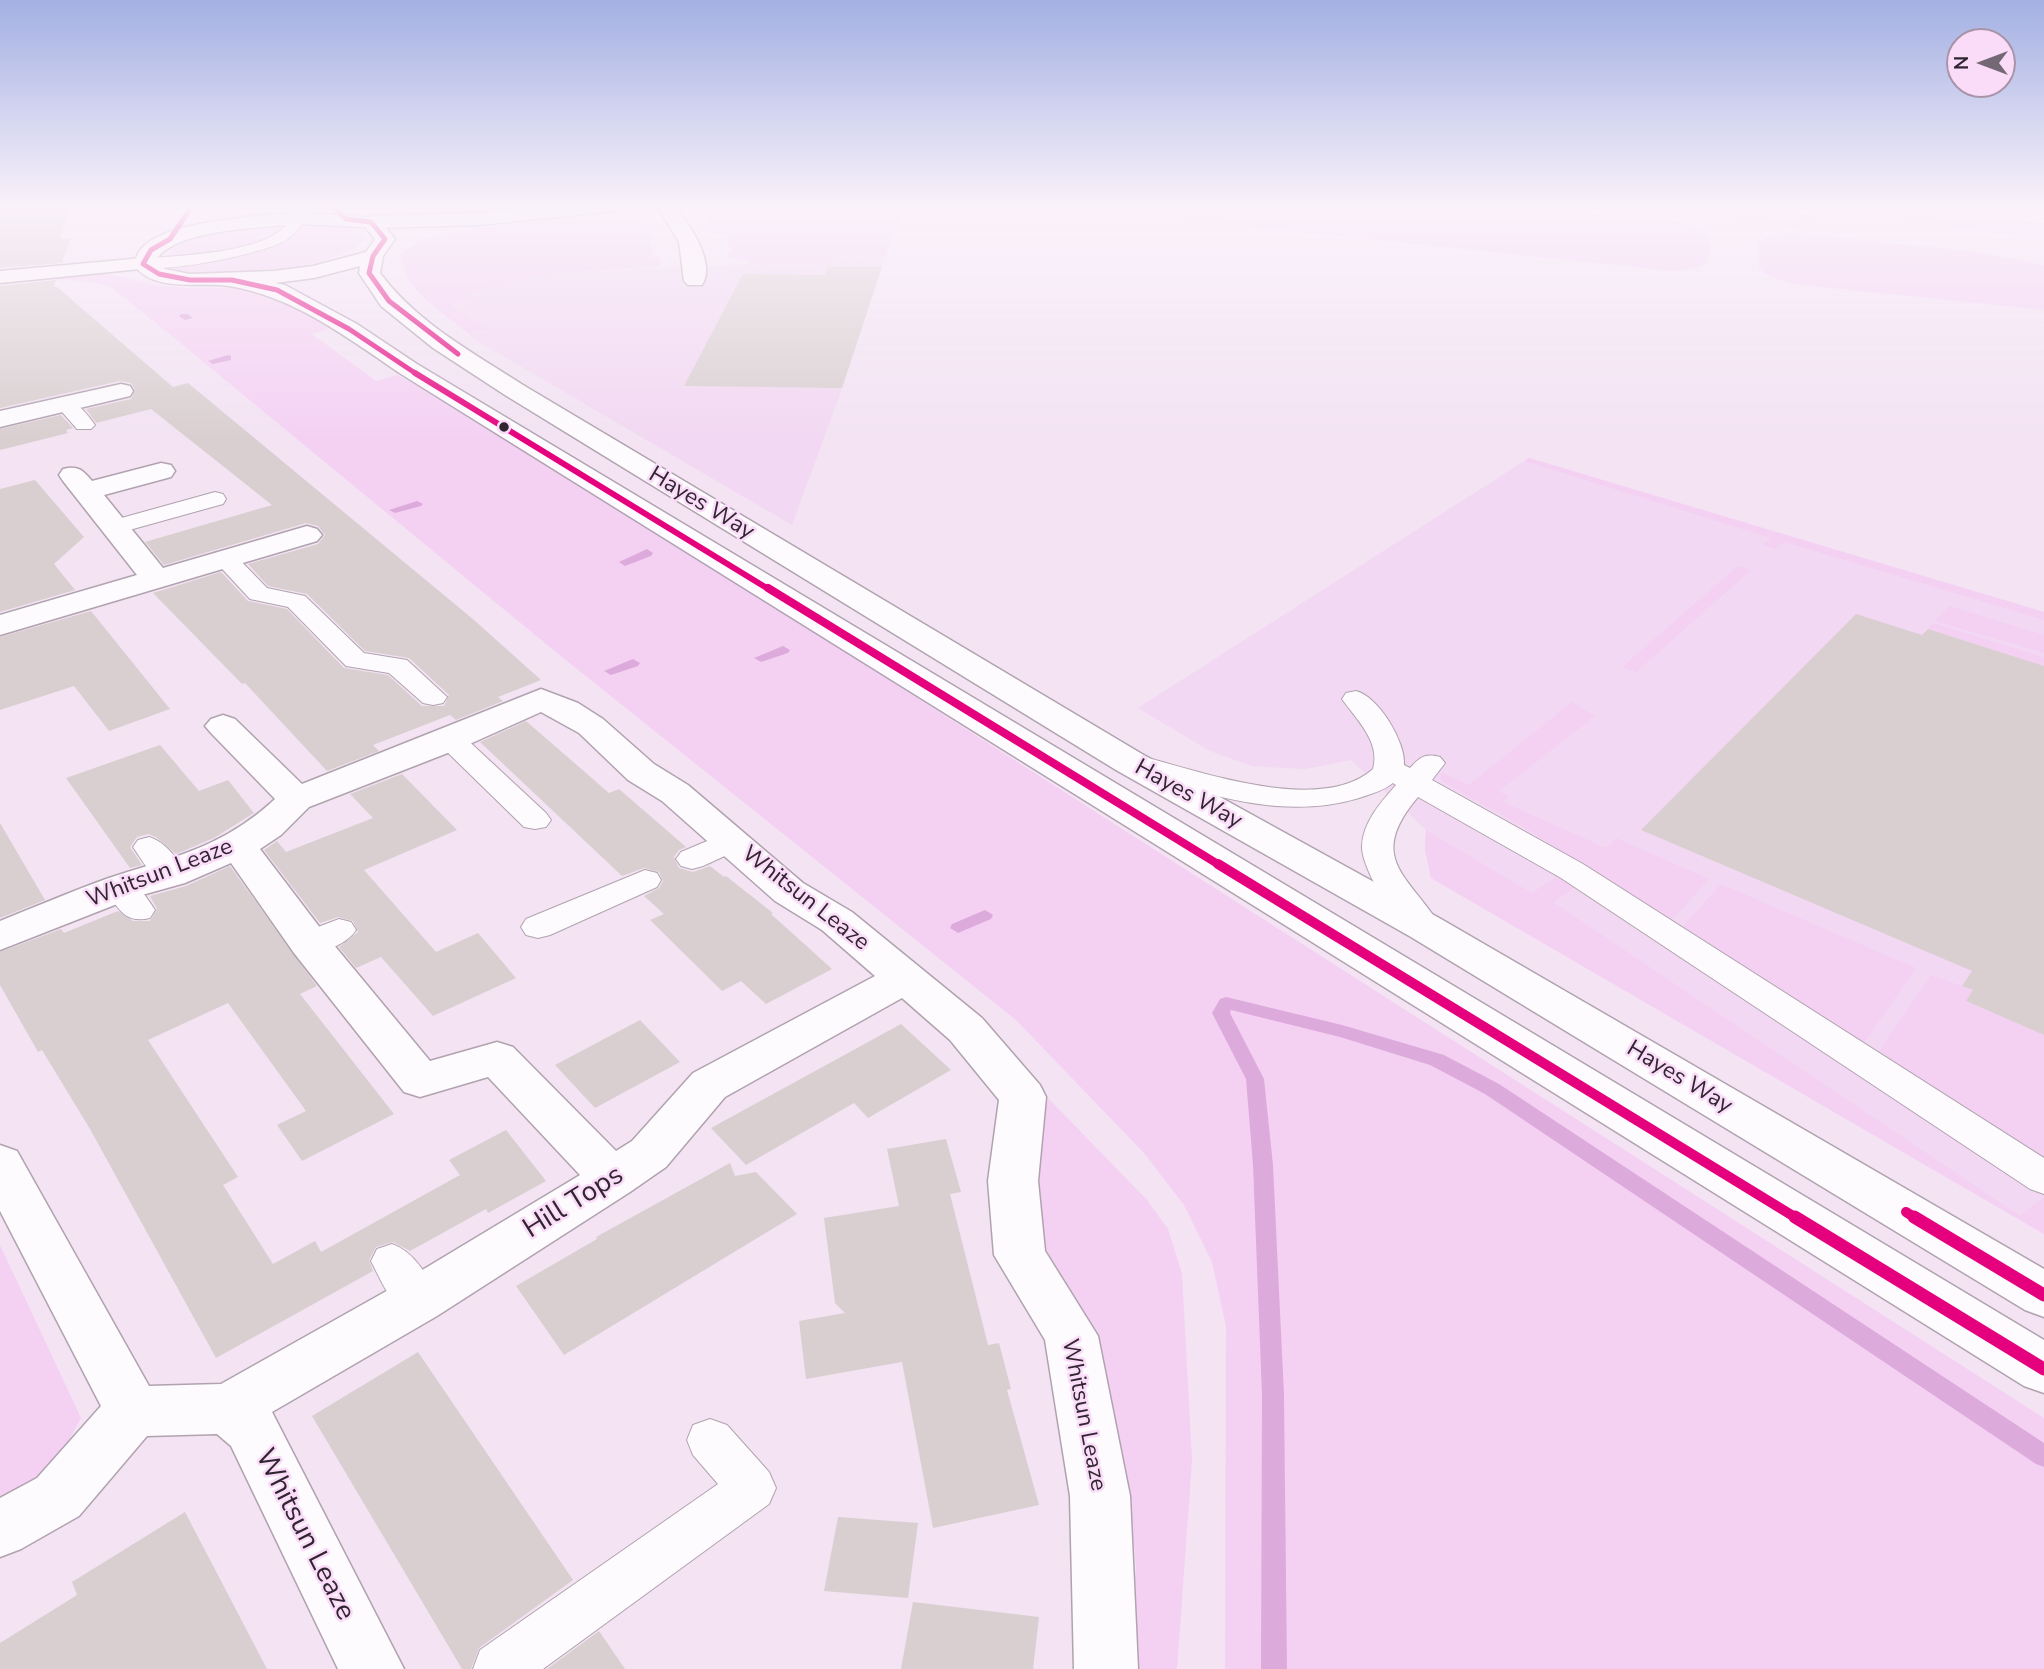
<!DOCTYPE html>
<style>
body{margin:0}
#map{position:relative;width:2044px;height:1669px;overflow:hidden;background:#f3e3f3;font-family:"Nunito Sans",sans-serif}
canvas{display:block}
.north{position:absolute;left:1946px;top:28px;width:70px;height:70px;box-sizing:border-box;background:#fadcf9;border:2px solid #a993a9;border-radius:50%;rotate:270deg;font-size:19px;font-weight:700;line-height:28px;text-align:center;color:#302530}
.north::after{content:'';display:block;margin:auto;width:24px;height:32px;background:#746874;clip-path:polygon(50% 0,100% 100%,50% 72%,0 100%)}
</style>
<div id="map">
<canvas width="2044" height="1669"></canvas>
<div class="north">N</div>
</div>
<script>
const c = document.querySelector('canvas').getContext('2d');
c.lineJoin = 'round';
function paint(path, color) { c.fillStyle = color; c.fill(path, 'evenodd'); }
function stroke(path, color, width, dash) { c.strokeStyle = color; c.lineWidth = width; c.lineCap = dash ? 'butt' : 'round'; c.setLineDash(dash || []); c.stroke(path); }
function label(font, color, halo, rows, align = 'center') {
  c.font = font + ' "Nunito Sans",sans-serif'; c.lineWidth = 5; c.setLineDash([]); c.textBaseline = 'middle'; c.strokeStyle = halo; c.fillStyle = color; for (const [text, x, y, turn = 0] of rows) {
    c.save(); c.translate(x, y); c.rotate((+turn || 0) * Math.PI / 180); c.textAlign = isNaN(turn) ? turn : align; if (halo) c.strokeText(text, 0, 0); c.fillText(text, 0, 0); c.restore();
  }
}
paint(new Path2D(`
 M837 256 885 257 840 394 792 525 472 338 469 334 486 330 449 305 471 300 462 294 555 273 749 264 833 265Z
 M1529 458 2044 612V1234L1431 878 1425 849 1426 830 1351 760 1305 769 1252 766 1210 751 1138 708Z`), '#f2d8f2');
paint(new Path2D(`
 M359 205H550C498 210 406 225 359 205Z
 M713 205H904L885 257 837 256 833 265 749 264 751 261 727 258 728 252 733 250 729 247 726 233 718 234 703 213Z
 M1160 205H1508L1679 222 1700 229 1710 237 1708 263 1698 268 1671 271 1170 218 1154 211Z
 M1642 205H1729L1820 216 1796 228Z
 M1897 205H2044V216Z
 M1836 208 2044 223V238L1980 231Z
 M603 215H619L644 223 654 239 650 241 654 257H660V267L555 273 464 294 472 299 450 305 487 329 469 334C446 314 400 289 402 254 425 224 562 220 603 215Z
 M304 222 347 225 363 233 365 240C342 268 189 291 166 262V257C187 227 269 225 304 222Z
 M1791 233 1972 251 2044 265V310L1793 284 1769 276 1759 268V241L1770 236Z
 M86 272C116 273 137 283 166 286 187 289 209 287 231 288 269 291 298 309 329 329L312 334 376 381 397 375 490 425 2044 1418V1669H1225L1226 1326 1212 1262 1184 1205 1144 1153 1016 1020 557 653 162 328 111 287 88 281 50 279 52 274Z
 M1529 458 2044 612V620L1784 542 1775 549 1763 545 1771 538 1524 461Z
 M1738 566 1751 570 1636 672 1622 667Z
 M1949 606 2044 635V653L1935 621Z
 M1933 623 2044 657V666L1928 629Z
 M1572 702 1595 716 1499 791 1509 797 1503 802 1606 848 1616 838 1709 879 1670 922 1525 828 1443 782 1439 777 1442 773 1469 785Z
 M1426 830 1532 893 1557 876 1575 887 1553 902 2020 1216 2044 1197V1234L1431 878 1425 849Z
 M1721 884 1916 968 1862 1046 1681 929Z
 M1931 975 1973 990 1967 1002 2044 1035V1165L1876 1056Z
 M1048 1098 1147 1200 1168 1229 1182 1274 1192 1460 1177 1669H1127L1136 1567 1134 1546 1123 1526 1095 1364 1100 1342 1032 1247 1030 1167Z
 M0 1245 81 1418 54 1468 0 1497Z`), '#f4d1f3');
paint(new Path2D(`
 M181 314H187L193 318 185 320 179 316Z
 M228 355 231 356V360L213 364 208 361Z
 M417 501 423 504 421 506 395 513 389 510Z
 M647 549 653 553 651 556 625 566 619 562Z
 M783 646 790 650 788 653 761 662 754 658Z
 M633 659 640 663 638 666 611 675 604 671Z
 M985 910 993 915 991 919 958 933 950 928 952 924Z
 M1226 997 1342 1025 1444 1055 1499 1084 2044 1443V1467L2036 1464 1485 1094 1430 1065 1340 1037 1231 1010 1230 1013 1264 1079 1273 1165 1284 1395 1287 1669H1261L1262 1395 1253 1165 1246 1079 1212 1013 1220 999Z`), '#ddaadc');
paint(new Path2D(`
 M0 205H71L60 239 71 238 62 263 0 268Z
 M828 267H882L842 388 684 386 743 274 825 275Z
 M56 280 53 287H57L173 387 188 383 474 620 541 680 498 697 503 701 456 720 450 715 373 745 379 751 327 771 245 683 242 684 153 593 221 572 248 601 287 609 344 668 388 675 422 706H444L449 695 409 658 365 651 307 594 268 586 248 564 318 544 325 535 318 526 306 523 164 565 145 542 272 505 151 409 96 423 86 409 131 399 135 390 131 383 120 381 0 408V286Z
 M61 415 73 428 66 430 68 433 0 450V429Z
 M35 480 84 537 54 564 75 590 0 612V489Z
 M91 611 170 709 109 731 74 686 0 710V637Z
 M1856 614 1922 635 1928 629 2044 666V1035L1966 1001 1973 990 1962 986 1972 971 1641 830Z
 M526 721 609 793 619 789 686 847 679 850 674 857 679 868 693 872 710 866 724 877 726 876 773 913 771 914 832 969 766 1004 741 981 722 991 650 920 664 914 644 896 659 888 663 881 659 872 644 868 622 876 480 742Z
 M160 745 199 791 228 780 254 813 214 838 176 854 156 837 148 834 137 837 130 847 142 865 130 868 66 778Z
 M402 774 457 830 364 870 436 952 478 933 516 978 433 1016 381 957 356 968 339 947 358 932 353 921 338 917 320 923 264 850 277 841 286 852 373 818 350 794Z
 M0 823 45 900 0 918Z
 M230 866 317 986 300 994 394 1114 302 1161 277 1125 306 1111 228 1003 148 1040 238 1177 223 1185 273 1264 315 1241 321 1252 460 1175 449 1160 506 1130 546 1181 488 1213 486 1209 410 1251 393 1242 376 1247 369 1260 373 1271 216 1358 90 1129 42 1050 38 1052 0 985V952L61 929 64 933 118 911 133 921H150L157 909 150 896 186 886Z
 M640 1020 680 1062 595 1108 555 1065Z
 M901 1024 951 1070 868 1118 854 1103 746 1165 711 1128Z
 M946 1139 961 1192 950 1194 988 1345 999 1343 1011 1389 1007 1390 1039 1505 933 1528 902 1362 806 1379 799 1321 845 1313 835 1303 824 1218 899 1206 887 1149Z
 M730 1163 735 1176 756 1172 797 1214 564 1355 516 1286 597 1239 596 1237Z
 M418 1352 573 1580 479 1648 471 1669H462L312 1416Z
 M185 1512 267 1669H0V1643L77 1595 72 1582Z
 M838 1517 918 1523 908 1598 824 1591Z
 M913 1602 1039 1617 1033 1669H901Z
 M599 1631 625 1669H547Z`), '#d9cfd0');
const service = new Path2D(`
 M295 205H311C304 219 300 231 286 240 268 253 148 278 135 264L143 259C179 255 262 254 286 225 290 220 292 211 295 205Z
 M66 399C78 402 88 415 95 425L91 429H77L56 405 59 401Z
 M215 492 223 494 226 499 223 504 115 534 107 532 103 527 107 522Z
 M225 552 234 554 267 588 305 596 364 653 407 660 447 697 443 703 433 705 423 703 389 673 346 666 288 607 250 599 213 559 216 554Z
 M1356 691C1378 696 1406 742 1404 765L1410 768C1420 757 1425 753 1440 757L1445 763 1432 780 1583 864 2044 1158V1194L2030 1189 1561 878 1418 797C1366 858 1408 875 1440 925L1435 933C1427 935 1421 937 1414 933 1395 925 1361 867 1362 846 1363 822 1381 802 1396 785L1393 783C1383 791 1371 794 1359 798 1283 821 1206 794 1133 772L1129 766 1133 760 1144 757C1203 772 1321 815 1373 769 1381 742 1356 719 1342 699L1346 693Z
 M450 730 460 733 546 813 551 820 546 827 535 829 524 827 440 745 435 739 440 733Z
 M731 831 742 834 747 841 742 848 703 866 692 869 681 866 676 859 681 852Z
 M149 837C166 842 177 859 187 874L182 881C156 888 147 867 133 847L138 840Z
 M645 870 657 873 661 880 657 887 550 935 538 938 526 935 521 927 526 919Z
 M121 878C137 882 146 896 155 910L150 918C124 924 118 908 105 888L109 881Z
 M339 919 351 922 356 930C345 947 315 956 297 951L292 943 297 935Z
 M392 1244C415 1252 429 1278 440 1300L433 1313C429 1314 422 1318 417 1318 395 1316 380 1278 371 1261L377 1249Z
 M710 1419 727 1425 769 1472 776 1488 769 1504 543 1669H473L480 1650 718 1484 693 1455 687 1440 693 1425Z`);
const minor = new Path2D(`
 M557 205H623L614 211 480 225 371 228 361 222 371 216 480 213Z
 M661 205H675C688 223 717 263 702 285H688L684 281 679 242 659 209Z
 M143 258 150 260 153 264 150 268 0 283V271Z
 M121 384 130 386 133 391 130 396 0 427V411Z
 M161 463 171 465 175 471 171 477 104 495 163 568 307 526 317 529 322 535 317 541 0 635V615L137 575 63 481 59 475 63 469C78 465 83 470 92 481Z
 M541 689 578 703 603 719 654 764 688 785 803 883 852 912 982 1018 1040 1085 1046 1097 1038 1181 1045 1251 1098 1336 1130 1496 1138 1669H1074L1070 1496 1045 1340 994 1255 988 1181 999 1100 950 1040 902 998 725 1097 666 1167 630 1192 437 1316 272 1412 404 1669H338L231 1446 217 1434 147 1436 79 1516 21 1549 0 1557V1498L37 1478 101 1406 0 1211V1145L17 1151 149 1386 221 1384 399 1284 580 1175 488 1077 420 1097 404 1092 294 953 231 863 185 883 135 897 0 950V921C35 907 70 892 106 879 172 857 221 849 275 799L211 733 205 726 211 719 223 715 235 719 302 784ZM541 712 579 733 628 780 662 801 775 901 822 930 875 976 693 1073 632 1141 616 1151 513 1047 497 1042 430 1061 324 933 260 849 281 835 309 807 463 747Z`);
const tertiary = new Path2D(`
 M296 212 378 218 395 239 383 256 380 273C416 322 472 352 523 385L1142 754 1441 919 2044 1269V1317L2025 1310 1411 937 1116 770 505 395 433 348 381 306 359 273 360 266 314 278 275 283 285 285 357 324 417 364 2044 1340V1393L2024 1386 401 374C348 338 293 296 229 286 199 281 154 294 133 264 136 258 139 250 144 246 169 221 260 216 296 212ZM296 224 365 227 375 239 366 252 313 266 274 271 190 274 165 269 155 262C172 229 261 228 296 224Z`);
stroke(service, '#b0a3af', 2);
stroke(minor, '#b0a3af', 3);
stroke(tertiary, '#b0a3af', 3);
paint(service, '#fdfbfd');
paint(minor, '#fdfbfd');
paint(tertiary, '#fdfbfd');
stroke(new Path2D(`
 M193 205 170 239 151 250 143 264 159 274 190 280H232L277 290 349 329 418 375
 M331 205 346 219 371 222 385 239 373 256 369 273 389 301 458 354`), '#e5007d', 5);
stroke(new Path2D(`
 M415 373 770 590`), '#e5007d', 6);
stroke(new Path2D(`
 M768 588 1221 866`), '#e5007d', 8);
stroke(new Path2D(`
 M1218 864 1798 1219
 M1906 1212 1917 1219`), '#e5007d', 10);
stroke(new Path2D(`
 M1795 1217 2044 1369
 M1914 1217 2044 1295`), '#e5007d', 13);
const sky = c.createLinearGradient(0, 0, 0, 439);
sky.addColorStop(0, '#a3b0e3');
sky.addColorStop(0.47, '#faf2fa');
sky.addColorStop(1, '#faf2fa00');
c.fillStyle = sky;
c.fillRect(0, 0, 2044, 439);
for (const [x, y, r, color] of [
 [504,427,6,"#302530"]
]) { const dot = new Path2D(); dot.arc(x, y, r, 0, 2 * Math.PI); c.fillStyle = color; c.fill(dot); stroke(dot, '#fadcf9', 2.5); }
label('23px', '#302530', '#fadcf9', [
 ["Hayes Way",701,504,31],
 ["Hayes Way",1188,795,29],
 ["Whitsun Leaze",160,874,-21],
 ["Whitsun Leaze",805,899,38],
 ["Hayes Way",1679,1078,31],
 ["Whitsun Leaze",1083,1415,79]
]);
label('28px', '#302530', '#fadcf9', [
 ["Hill Tops",574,1203,-32],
 ["Whitsun Leaze",304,1535,63]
]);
</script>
